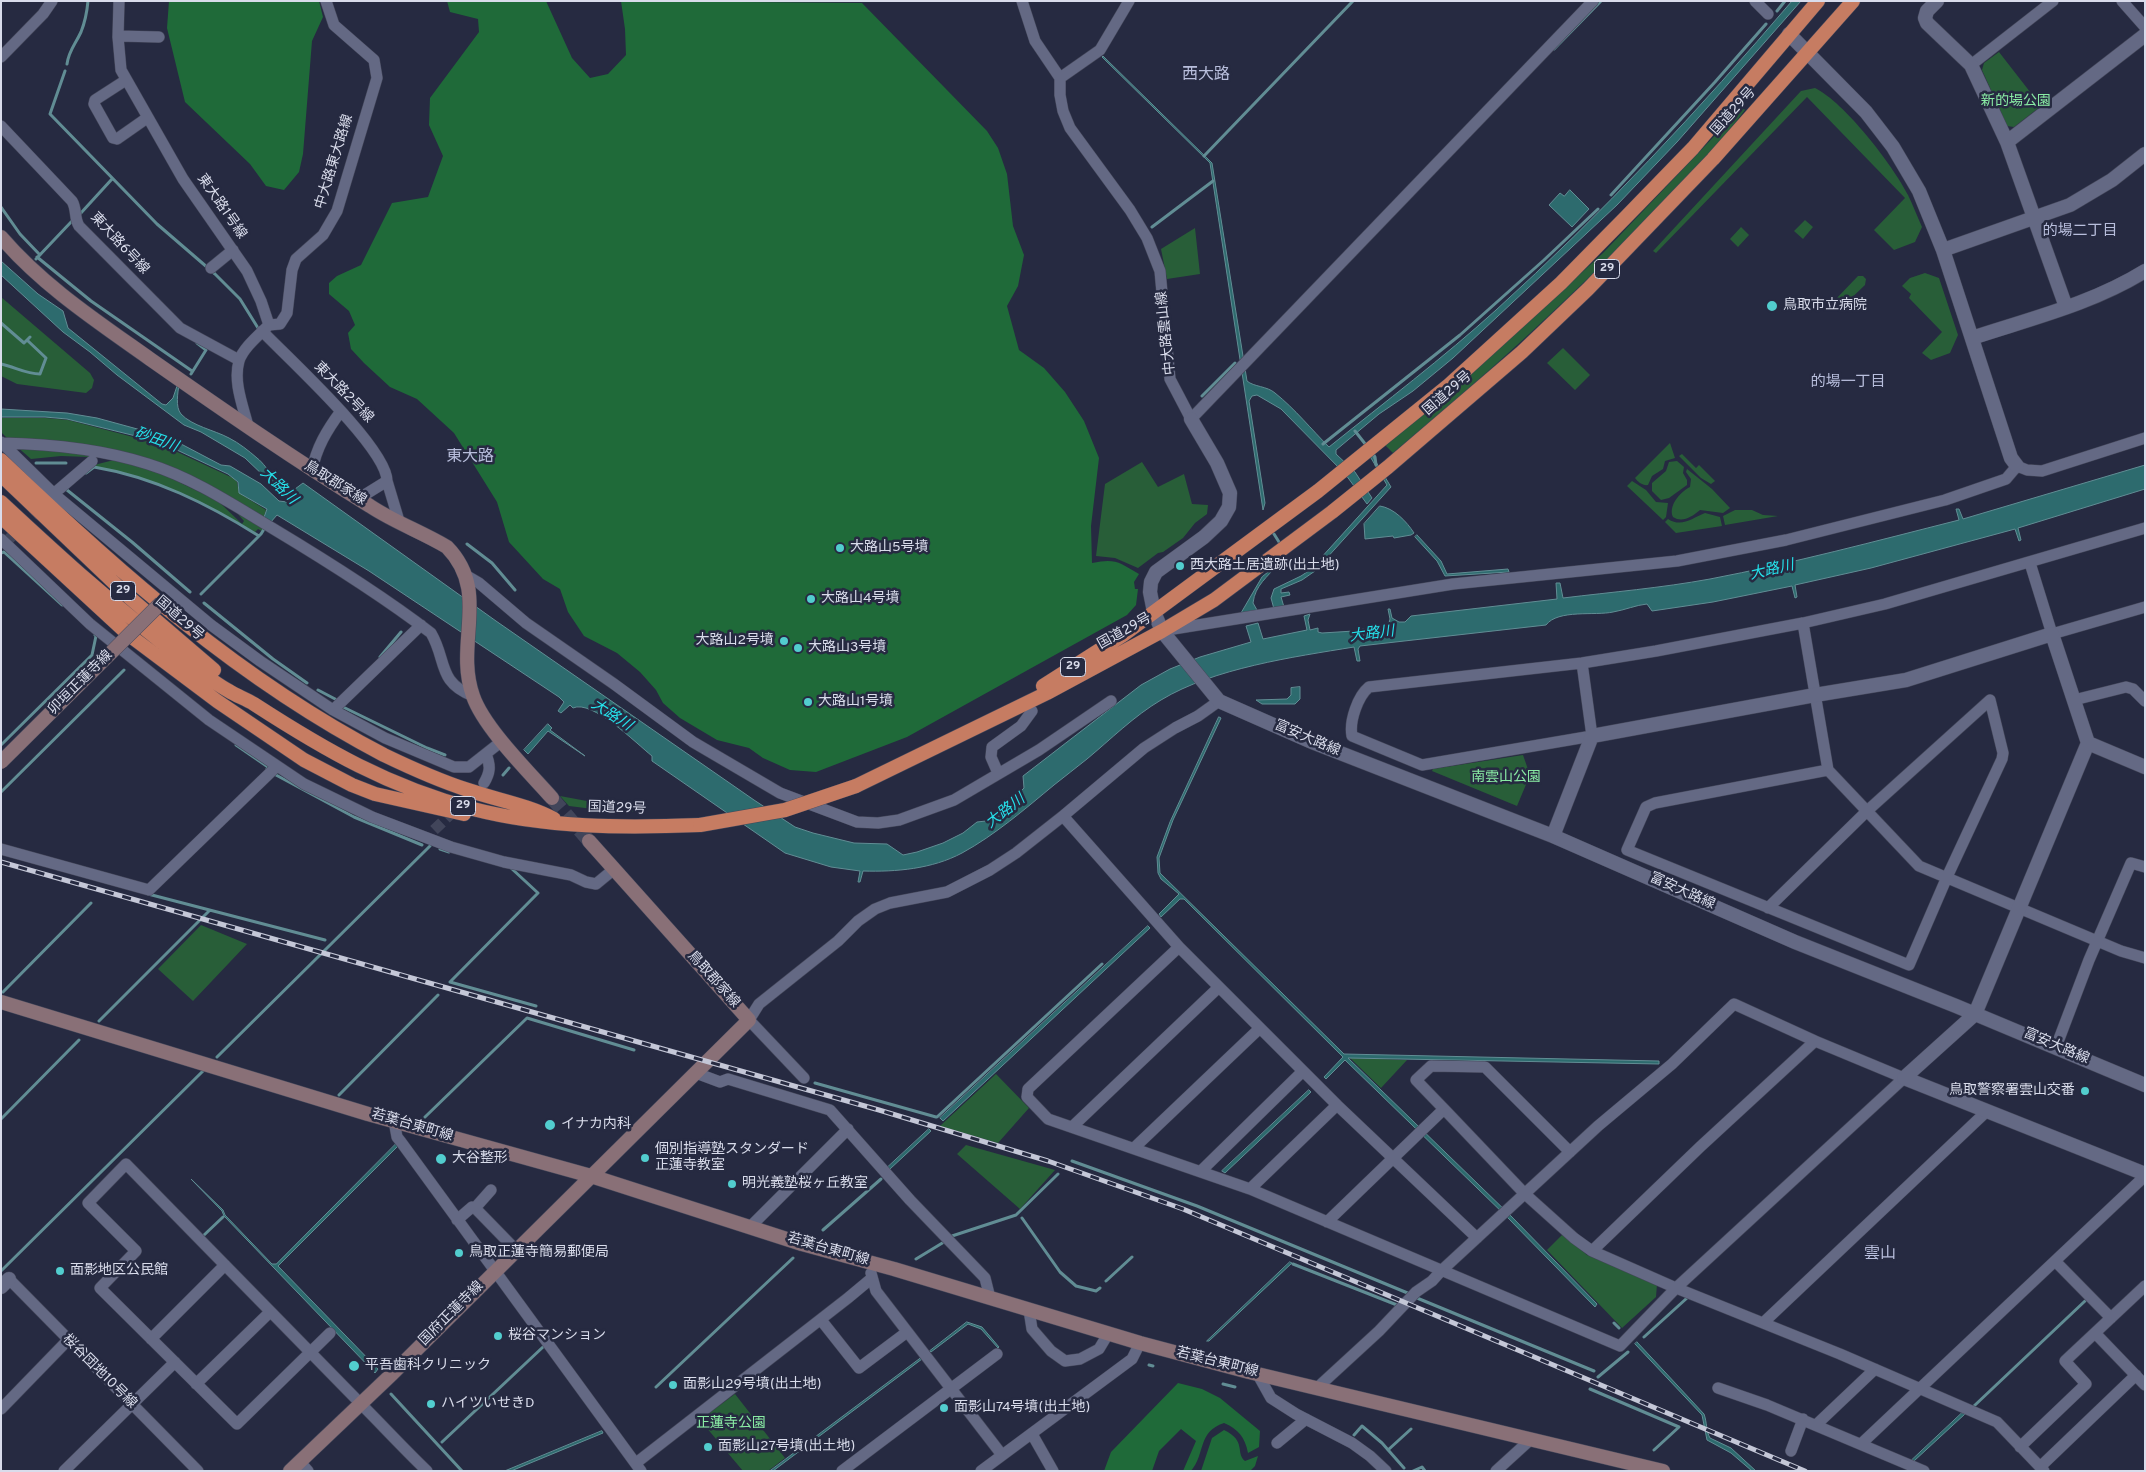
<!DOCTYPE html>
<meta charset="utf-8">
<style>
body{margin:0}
#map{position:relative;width:2146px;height:1472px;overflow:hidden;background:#262a41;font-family:Overpass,sans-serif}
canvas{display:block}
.frame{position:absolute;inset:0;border:2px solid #d9dceb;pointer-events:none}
</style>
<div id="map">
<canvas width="2146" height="1472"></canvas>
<div class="frame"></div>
</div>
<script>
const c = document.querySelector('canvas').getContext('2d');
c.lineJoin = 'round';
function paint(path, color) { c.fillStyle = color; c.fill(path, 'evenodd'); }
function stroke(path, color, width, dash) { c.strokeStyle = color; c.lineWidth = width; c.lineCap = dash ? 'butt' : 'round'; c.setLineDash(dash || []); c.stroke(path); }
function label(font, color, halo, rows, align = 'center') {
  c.font = font + ' Overpass,"Noto Sans JP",sans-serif'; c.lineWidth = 5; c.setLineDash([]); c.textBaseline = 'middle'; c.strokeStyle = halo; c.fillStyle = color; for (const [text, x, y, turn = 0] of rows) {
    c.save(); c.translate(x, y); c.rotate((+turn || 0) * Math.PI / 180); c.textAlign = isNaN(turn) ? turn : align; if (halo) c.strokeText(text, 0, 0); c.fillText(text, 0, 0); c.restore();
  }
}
paint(new Path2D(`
 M1999 52 2041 106 2014 127 2007 126 1982 70 1984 63Z
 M1815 88C1844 102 1893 165 1908 195 1913 205 1917 216 1922 227L1915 242 1894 250 1874 230 1905 198 1807 97 1656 253 1653 251 1801 91Z
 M1742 107 1745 110C1716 149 1682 182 1649 217 1568 301 1482 379 1393 453L1385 445 1466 379 1603 253Z
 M1805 220 1813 227 1803 239 1794 231Z
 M1741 227 1749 235 1738 247 1730 239Z
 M1195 228 1200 274 1167 279 1161 249Z
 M1925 273 1939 278 1958 335 1950 353 1931 360 1922 353 1942 332 1909 298 1911 294 1902 286 1910 278Z
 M1858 276H1863L1866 279 1865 285 1841 308 1834 306V301Z
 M1 297 90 373 94 380 92 388 86 393 17 384 1 376Z
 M1563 348 1590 375 1575 390 1547 363Z
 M1 418H46L68 420 160 444 233 478 237 482 239 493 266 510 263 519 188 475 8 439 1 432Z
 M1670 443 1675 458 1665 461 1663 469 1652 476 1648 485C1643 486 1638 482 1635 478Z
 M15 445 101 454 89 457 61 456 31 459Z
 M1682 454 1696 468 1699 465 1715 481 1711 484 1701 478 1679 456Z
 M114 460 126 461 160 473 218 501 242 524 244 521 230 505 265 526 262 531 258 529 255 532C200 500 154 477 90 466Z
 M1677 461 1684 467 1683 473 1687 480V485L1669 498 1661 500 1652 491V483L1666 471 1669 462Z
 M1142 462 1158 487 1184 474 1192 504 1208 505 1207 514 1195 523 1183 538 1163 552 1158 553 1138 568 1115 558 1096 556 1105 484Z
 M1687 469 1712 489 1730 508 1723 513 1700 510C1692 517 1682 523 1673 517 1668 506 1680 492 1690 487L1691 479 1686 472Z
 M1632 481 1646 490 1656 502 1668 503 1666 517 1663 520 1627 486Z
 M1735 510H1752L1763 515 1778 516 1725 525 1723 516Z
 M1705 513 1720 517 1722 526 1676 533 1665 522 1668 519C1682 528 1692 518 1705 513Z
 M1523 755 1530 775 1517 806 1432 771 1433 769Z
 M560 796 646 812 609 811 569 806Z
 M201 925 247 944 193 1001 158 969Z
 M1350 1058 1407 1060 1381 1088Z
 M996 1074 1029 1108 998 1143 940 1126Z
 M966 1145 1055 1170 1020 1209 957 1154Z
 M1563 1234 1587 1255 1657 1284 1656 1297 1622 1328 1547 1250Z
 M735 1394 785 1458 768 1471H743L700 1420Z`), '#285e38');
paint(new Path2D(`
 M169 1H319L323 17 312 41 303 154 299 172 284 190 266 186 250 164 185 102 167 28Z
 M447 1H546L572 58 590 78 608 74 626 55 625 29 621 1 862 3 987 131 998 148 1007 174 1013 226 1024 255 1018 286 1007 306 1019 350 1044 368 1065 392 1084 421 1099 458 1091 526 1092 563C1115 558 1119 562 1139 574L1134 582 1135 589H1138L1136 605 1127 615 907 737 816 772 790 770 763 758 749 748 717 740 680 718 663 703 656 690 640 672 617 653 584 636 568 612 560 589 543 579 509 542 497 502 454 433 417 399 390 387 364 363 351 349 348 333 355 325 349 311 329 294V283L337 276 361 265 392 203 428 197 443 156 429 125 430 98 479 32 478 19 450 12Z
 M1178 1383 1202 1389 1220 1398 1260 1431 1259 1447 1248 1453C1245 1437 1238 1429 1224 1423 1197 1432 1206 1453 1191 1471H1183L1196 1441 1181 1429 1159 1451 1152 1471H1104L1111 1452Z
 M1224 1430C1247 1441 1235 1453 1245 1461L1258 1456 1255 1466 1250 1471H1201L1212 1438Z`), '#1f6a39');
const water = new Path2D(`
 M1792 1H1801L1677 142 1617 205 1453 358 1413 391 1379 414 1336 450V454L1355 472 1372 498 1367 504 1346 475 1281 409 1257 395 1252 396 1249 401 1265 503 1263 510 1210 163 1102 57 1103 56 1212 163 1247 381C1254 387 1267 386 1275 393 1295 409 1311 429 1329 447 1385 402 1443 358 1496 310 1602 214 1699 110 1792 1Z
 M1570 190 1589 209 1572 227 1549 205 1560 193 1564 196Z
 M1 261 38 294 63 311 68 328 162 404 166 405 173 398 178 383 179 384C178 392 175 407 181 414 192 426 214 430 229 438 239 443 249 451 257 458 269 467 277 490 295 489L303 483 496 621 754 800 795 827 813 833 854 843 887 844 903 855 917 852 943 843 963 833 977 822 986 821 1003 809 1024 788 1023 776 1141 685 1170 669 1200 657 1251 642 1246 626 1258 623 1263 639 1307 630 1304 616 1310 614 1308 620 1310 630 1318 628V632L1322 633 1354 631 1389 623 1390 619 1388 609H1390L1392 618 1399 622H1405L1411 616 1557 599 1556 583H1560L1563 598C1612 592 1661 588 1710 579 1794 563 1876 541 1959 520L1956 509H1959L1963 519 2145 465V489L2018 528 2021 540 2019 541 2015 529 1871 568 1795 585 1797 597 1795 598 1792 586 1713 602 1652 611 1647 604C1636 605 1625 610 1613 612 1595 616 1558 609 1546 625L1360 646 1358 649 1360 661H1357L1354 647C1293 657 1214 668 1161 700 1134 716 1111 739 1087 759 1076 768 1065 776 1054 785 1025 809 995 835 962 853 932 869 896 872 863 871L860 882H858L860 871 831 867 785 853 652 761V756C637 744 592 699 573 708L570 705 561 713 558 711 564 702 559 697 369 571 277 515 270 523 263 520 267 509 239 493 238 482 228 474 160 442 67 419 45 417H1V409L67 413 97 418 152 433 183 445 221 465 230 466 261 484 279 501 287 502V498L245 458 201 432 184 425 117 375 90 352 63 332 1 275Z
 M1370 452 1391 487 1315 571 1302 580 1281 589V593L1289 592 1290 595 1281 597 1284 607 1274 609 1271 598 1274 589 1301 576 1310 570 1387 485 1368 453Z
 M1380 506C1394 508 1407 522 1414 533L1411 535 1394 538 1393 536 1365 539 1364 524Z
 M1417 535 1441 561 1447 574 1508 569 1509 572 1445 576 1437 561 1415 537Z
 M1277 565C1268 577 1255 585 1253 603L1257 610 1241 613 1262 577Z
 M1300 687V699L1295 704H1262L1256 700 1287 699 1291 695V688Z
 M1219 717 1221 718 1173 820 1159 858 1160 873 1344 1054 1659 1061V1064L1348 1058 1512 1217 1597 1304 1595 1307 1509 1219 1345 1060 1326 1079 1324 1077 1343 1057 1184 899H1180L1161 917 1159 914 1179 894 1161 879 1158 873 1157 857 1170 822Z
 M548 724 552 728 550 730 585 756 548 731 528 754 524 750Z
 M1148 926 1150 928 943 1121 940 1118Z
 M1309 1090 1311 1092 1225 1173 1222 1171Z
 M929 1129 931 1131 890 1169 888 1167Z
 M398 1142 400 1144 278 1266 378 1369 375 1373 224 1216 222 1211 191 1179 223 1210 225 1215 272 1264H276Z
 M1290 1262 1292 1263 1209 1341H1207Z
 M967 1322 982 1327 999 1347 998 1348 981 1329 968 1324 931 1352 930 1351Z
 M1637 1342 1704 1414C1707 1422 1706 1431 1710 1438L1731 1448 1756 1471H1752L1731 1453 1707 1440 1702 1415 1635 1344Z
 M921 1358 922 1359 773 1471H770Z
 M1962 1413 1965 1414 1914 1461 1912 1460Z
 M602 1431 603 1433 511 1471H505Z`);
paint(water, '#2d6b6e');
stroke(water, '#618d94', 1);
stroke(new Path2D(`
 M1777 11 1785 1
 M1554 49 1601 1
 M67 64C69 50 75 45 81 32 85 22 87 12 88 1
 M65 71 50 114 157 224 215 274 240 299 258 328
 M1204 156 1353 1
 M1611 195 1715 82 1766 24
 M1 207 20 234 40 255
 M80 214 112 179
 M1152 227 1213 181
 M37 257 91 301 192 371
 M36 259 72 221
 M1 323 24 343 30 337
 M1 364C15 367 26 374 40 374L46 358 27 340
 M191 374 206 350 197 343
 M1202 396 1235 363
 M1355 431 1366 445
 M1323 444 1460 335 1544 260 1598 209
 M1372 452 1375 457 1376 465
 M36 463H66
 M86 473 94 467C154 477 208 504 259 536
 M67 490 132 542 190 592
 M1274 534 1279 542
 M467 544 492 563 515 590
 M1 553 4 552 62 605
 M201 594 261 534 266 526
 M204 603 273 659 307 683
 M380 657 401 632
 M318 690 337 700
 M343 707 427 748 445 755
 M1 745 92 655 96 636 95 635
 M236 745 268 767 267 769
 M276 775 354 817 422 845
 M503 775 509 768
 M1 792 124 670
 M440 849 449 852
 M511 868 538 893 450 982 536 1006
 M148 894 325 940
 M3 992 91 903
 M99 1021 209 911
 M217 1057 430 846
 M815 1083 936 1117
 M339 1095 438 995
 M425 1117 527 1018 634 1050
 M937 1117 1102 964
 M1 1119 79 1040
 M1072 1161 1197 1206 1410 1294
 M1022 1218 1060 1272 1076 1286 1096 1291 1100 1288
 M823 1230 881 1179
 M203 1236 223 1217
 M952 1236 1016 1215 1058 1174
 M916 1259 944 1242
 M1293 1264 1397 1305
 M1 1271 204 1070
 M1106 1281 1132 1257
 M1417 1298 1594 1371
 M1614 1323 1619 1328
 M1644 1337 1687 1298
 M1149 1365 1153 1366
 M1598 1377 1628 1352
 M1223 1384 1235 1387
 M656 1387 793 1258
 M1590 1389 1679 1427 1654 1450
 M391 1394 462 1471
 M1974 1406 2085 1301
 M1354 1435 1362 1426 1382 1443 1404 1468
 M442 1442 543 1347
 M1388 1450 1411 1429
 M1413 1471 1422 1467 1425 1471`), '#618d94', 3);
stroke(new Path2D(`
 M9 539 44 504
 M434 830 478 788`), '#41455a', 11, [11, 5.5]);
stroke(new Path2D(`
 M552 798 589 841`), '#41455a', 14, [14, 7]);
const minor = new Path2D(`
 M119 1 118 37 121 70 183 179 247 271 261 301 269 325C259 335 243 348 239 361 233 382 243 406 248 426
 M1022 1 1035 41 1060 78V95L1063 111 1070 128 1130 210 1147 238 1160 271 1170 379 1191 419 1593 1
 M1755 1 1768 14
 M2122 1 2145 27
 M118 36 159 37
 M1 57 43 14 52 1
 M1971 65 2053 1
 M1060 78 1100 50 1129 1
 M126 80 95 100 94 104 113 138 117 139 147 118
 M1 126 72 201C77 209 74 218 79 226L180 328 239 360
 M211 268 233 250
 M269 325 280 324 287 313 292 270 296 259 323 235 337 211 377 78 374 60 334 25 326 1
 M262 331C288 358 387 448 387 481L358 499
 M1 442 54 494 211 625 260 661 333 710 385 738 454 767H469L502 741
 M2 443C51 444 101 449 148 464 193 478 232 504 272 528 327 561 380 594 431 633 447 660 437 682 473 696
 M312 471C316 448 327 430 341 411
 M387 481 399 521
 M50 497 92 461
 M1 539 90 624 209 720 304 784 372 817 451 847 504 862 571 875 586 882 596 884 613 870
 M2030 563 2052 634 2145 607
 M467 576 479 583 526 623 614 684 693 742 780 793 857 822 878 823 899 820 954 800 1039 750 1111 701
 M1803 623 1828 770 1919 866 2121 951 2145 958
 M1167 630 1453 584 1677 561 1786 540 1945 500 2006 479 2017 466 2027 470 2042 471 2145 438
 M1582 663 1592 736 1422 765 1352 736C1349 721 1358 696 1369 687L1582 663 1656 651 1803 623 1885 604 2145 528
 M2074 700 2126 687 2133 689 2145 701
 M333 710 421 625
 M998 773 991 757 992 747 1021 726 1032 711
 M484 783C490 773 491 766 486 754
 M1063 816 1179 947 1337 1105 1477 1238
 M1 849 149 890 276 767
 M1768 908 1867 811 1990 700 2003 753 2002 759 1947 877 1909 965 1627 850 1646 807 1655 803 1828 770
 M1179 947 1028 1089 1027 1097 1048 1119 1250 1189 1620 1346 1676 1288 1904 1078 1815 1041 1734 1004 1672 1064 1598 1126 1441 1271 1432 1281 1416 1292 1379 1331 1317 1388
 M2056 1047 2089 960 2131 863 2145 867
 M696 1073 720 1082 728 1079 830 1110 910 1200 985 1278 990 1298
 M804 1078 749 1020 759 1004 838 941 858 921 875 909 890 903 947 892 990 870 1016 853 1063 816 1144 748 1175 728 1198 716 1219 701
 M1444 1109 1416 1080 1431 1066 1485 1067 1570 1152
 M394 1121 397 1137 401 1142 641 1471
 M1072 1127 1219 987
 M1134 1148 1260 1028
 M1201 1171 1303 1071
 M1250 1189 1337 1105
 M475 1208 491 1190
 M457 1220 472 1207 475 1208 516 1250
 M1327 1222 1444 1109 1525 1194 1574 1238 1592 1251 1676 1288 1840 1354 1997 1422 2044 1471
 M750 1227 848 1129
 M1592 1251 1700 1147 1815 1041
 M2055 1261 2111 1318
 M871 1273 876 1291 1002 1455
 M9 1279 198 1471
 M1029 1310 1032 1329 1051 1351 1065 1361 1080 1359 1099 1349 1108 1334
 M821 1320 859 1368 907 1332
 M1763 1323 1986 1112
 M330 1333 237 1424 100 1288 136 1251 88 1203 126 1164C204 1244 282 1324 360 1403 383 1426 404 1449 427 1471
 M2095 1333 2145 1385
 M151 1339 225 1265
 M1257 1373 1271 1398 1296 1414 1352 1443 1370 1456 1386 1471
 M196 1384 270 1312
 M1718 1388 1767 1405 1924 1471
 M1 1409 68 1340
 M1816 1425 1875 1369
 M1032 1434 1053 1471
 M1277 1443 1306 1419
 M1861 1444 2145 1176
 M2020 1447 2086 1384 2065 1361 2145 1286
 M1791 1451 1803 1419
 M300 1462 308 1471
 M636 1463 848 1298 872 1278
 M2040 1467 2136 1375
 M64 1471 175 1362
 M842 1471 997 1354
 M981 1471 1132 1359 1140 1343
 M1496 1471 1530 1440`);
const tertiary = new Path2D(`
 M1937 1 1927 11 1925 18 1927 23 1971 65 2007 142 2066 307
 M1789 34 1866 112 1893 147 1919 191 1943 250 2011 458 2017 466
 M2007 142 2145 35
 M1943 250 2070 205 2112 180 2145 154
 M1972 338C2029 319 2092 304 2145 271
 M1191 419 1217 463 1230 493 1229 507 1221 521 1204 537 1156 572 1151 582 1150 592 1154 612 1162 631 1219 701 1312 742 1553 836 1795 942 1956 1006 2145 1085
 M2088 743 2145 767
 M1553 836 1592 736 1815 695 1906 680 2052 634 2088 743 1975 1014 1904 1078 2145 1174
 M1 1287 9 1279`);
const secondary = new Path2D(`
 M1 237C43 286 98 322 150 359 223 410 295 460 370 506 394 522 422 532 447 547 491 592 454 643 473 696 484 728 530 773 552 798
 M1 1002 368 1114 591 1176 802 1244 894 1269 1140 1343 1249 1372 1663 1471
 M290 1471 392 1374 749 1020 589 841`);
const trunk = new Path2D(`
 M1 460C118 572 240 680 384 755 411 768 440 781 468 790 497 800 528 805 554 819
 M1 475 130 598 214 670
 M1 502C59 556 117 609 180 656 196 668 212 682 229 691 237 696 246 699 254 704 325 750 389 787 473 809 547 828 624 828 700 825
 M1 517 129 635 217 701 304 760 352 785 375 794 464 814
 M1043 686 1123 635 1318 491 1449 385 1561 283 1627 216 1693 148 1818 1
 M856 786 1047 693 1162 631 1214 600 1332 512 1388 467 1522 352 1588 289 1713 159 1853 1`);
stroke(minor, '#44475a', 12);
stroke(tertiary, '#44475a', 15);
stroke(secondary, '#44475a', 15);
stroke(trunk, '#44475a', 15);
stroke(minor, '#646984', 11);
stroke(tertiary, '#646984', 14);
stroke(secondary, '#897077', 14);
stroke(trunk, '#c67c62', 14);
const rail = new Path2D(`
 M1 862 879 1110 1048 1161 1183 1209 1805 1471`);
stroke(rail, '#c4c7d7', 5);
stroke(rail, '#262a41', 3, [9]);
const secondaryBridge = new Path2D(`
 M1 762 161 603`);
const trunkBridge = new Path2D(`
 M700 825 785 810 856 786`);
stroke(secondaryBridge, '#44475a', 15, []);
stroke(trunkBridge, '#44475a', 15, []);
stroke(secondaryBridge, '#897077', 14);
stroke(trunkBridge, '#c67c62', 14);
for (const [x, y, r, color] of [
 [1772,306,6,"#52cdce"],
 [840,548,5,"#52cdce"],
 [1180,566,5,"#52cdce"],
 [811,599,5,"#52cdce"],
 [784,641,5,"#52cdce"],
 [798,648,5,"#52cdce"],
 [808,702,5,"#52cdce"],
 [2085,1091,5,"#52cdce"],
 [550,1125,6,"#52cdce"],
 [645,1158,5,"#52cdce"],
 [441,1159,6,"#52cdce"],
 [732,1184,5,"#52cdce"],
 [459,1253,5,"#52cdce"],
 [60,1271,5,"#52cdce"],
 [498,1336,5,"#52cdce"],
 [354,1366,6,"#52cdce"],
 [673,1385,5,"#52cdce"],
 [431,1404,5,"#52cdce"],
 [944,1408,5,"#52cdce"],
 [708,1447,5,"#52cdce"]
]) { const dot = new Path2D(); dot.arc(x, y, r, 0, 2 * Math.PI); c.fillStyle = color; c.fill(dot); stroke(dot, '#262a41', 2); }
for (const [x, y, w] of [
 [1607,269,25],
 [123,591,25],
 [1073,667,25],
 [463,806,25]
]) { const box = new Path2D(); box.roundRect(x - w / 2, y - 9.5, w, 19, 4); c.fillStyle = '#262a41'; c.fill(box); stroke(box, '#d9dceb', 1); }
label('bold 12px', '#d9dceb', null, [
 ["29",1607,269],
 ["29",123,591],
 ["29",1073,667],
 ["29",463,806]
]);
label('14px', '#89eba4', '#262a41', [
 ["新的場公園",2016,102],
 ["南雲山公園",1506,778],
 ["正蓮寺公園",731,1424]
]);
label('14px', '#d9dceb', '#262a41', [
 ["国道29号",1734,112,-48],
 ["中大路東大路線",335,162,-73],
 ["東大路1号線",221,207,55],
 ["東大路6号線",119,244,47],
 ["中大路雲山線",1167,333,-96],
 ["東大路2号線",343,393,46],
 ["国道29号",1448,394,-41],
 ["鳥取郡家線",335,484,32],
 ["国道29号",179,619,41],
 ["国道29号",1125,632,-29],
 ["卯垣正蓮寺線",81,683,-45],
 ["富安大路線",1307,739,23],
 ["国道29号",617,809,2],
 ["富安大路線",1682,892,24],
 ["鳥取郡家線",713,980,48],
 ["富安大路線",2056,1047,23],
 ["若葉台東町線",412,1126,16],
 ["若葉台東町線",828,1250,16],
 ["国府正蓮寺線",452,1314,-45],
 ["若葉台東町線",1217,1363,14],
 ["桜谷団地10号線",99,1372,45]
]);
label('14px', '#d9dceb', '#262a41', [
 ["鳥取市立病院",1783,306],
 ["大路山5号墳",850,548],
 ["西大路土居遺跡(出土地)",1190,566],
 ["大路山4号墳",821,599],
 ["大路山2号墳",774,641,"right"],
 ["大路山3号墳",808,648],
 ["大路山1号墳",818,702],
 ["鳥取警察署雲山交番",2075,1091,"right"],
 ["イナカ内科",561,1125],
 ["個別指導塾スタンダード",655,1150],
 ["正蓮寺教室",655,1166],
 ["大谷整形",452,1159],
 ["明光義塾桜ヶ丘教室",742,1184],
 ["鳥取正蓮寺簡易郵便局",469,1253],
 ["面影地区公民館",70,1271],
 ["桜谷マンション",508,1336],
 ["平吾歯科クリニック",365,1366],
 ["面影山29号墳(出土地)",683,1385],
 ["ハイツいせきD",441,1404],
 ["面影山74号墳(出土地)",954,1408],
 ["面影山27号墳(出土地)",718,1447]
], 'left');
label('15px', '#b8bedc', '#262a41', [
 ["的場二丁目",2080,232],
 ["的場一丁目",1848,383]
]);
label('italic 15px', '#25e1ea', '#262a41', [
 ["砂田川",156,441,20],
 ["大路川",278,487,44],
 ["大路川",1772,571,-13],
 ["大路川",1372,635,-7],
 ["大路川",611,716,33],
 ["大路川",1006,812,-38]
]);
label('16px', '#b8bedc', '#262a41', [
 ["西大路",1206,76],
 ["東大路",470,458],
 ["雲山",1880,1255]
]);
</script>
